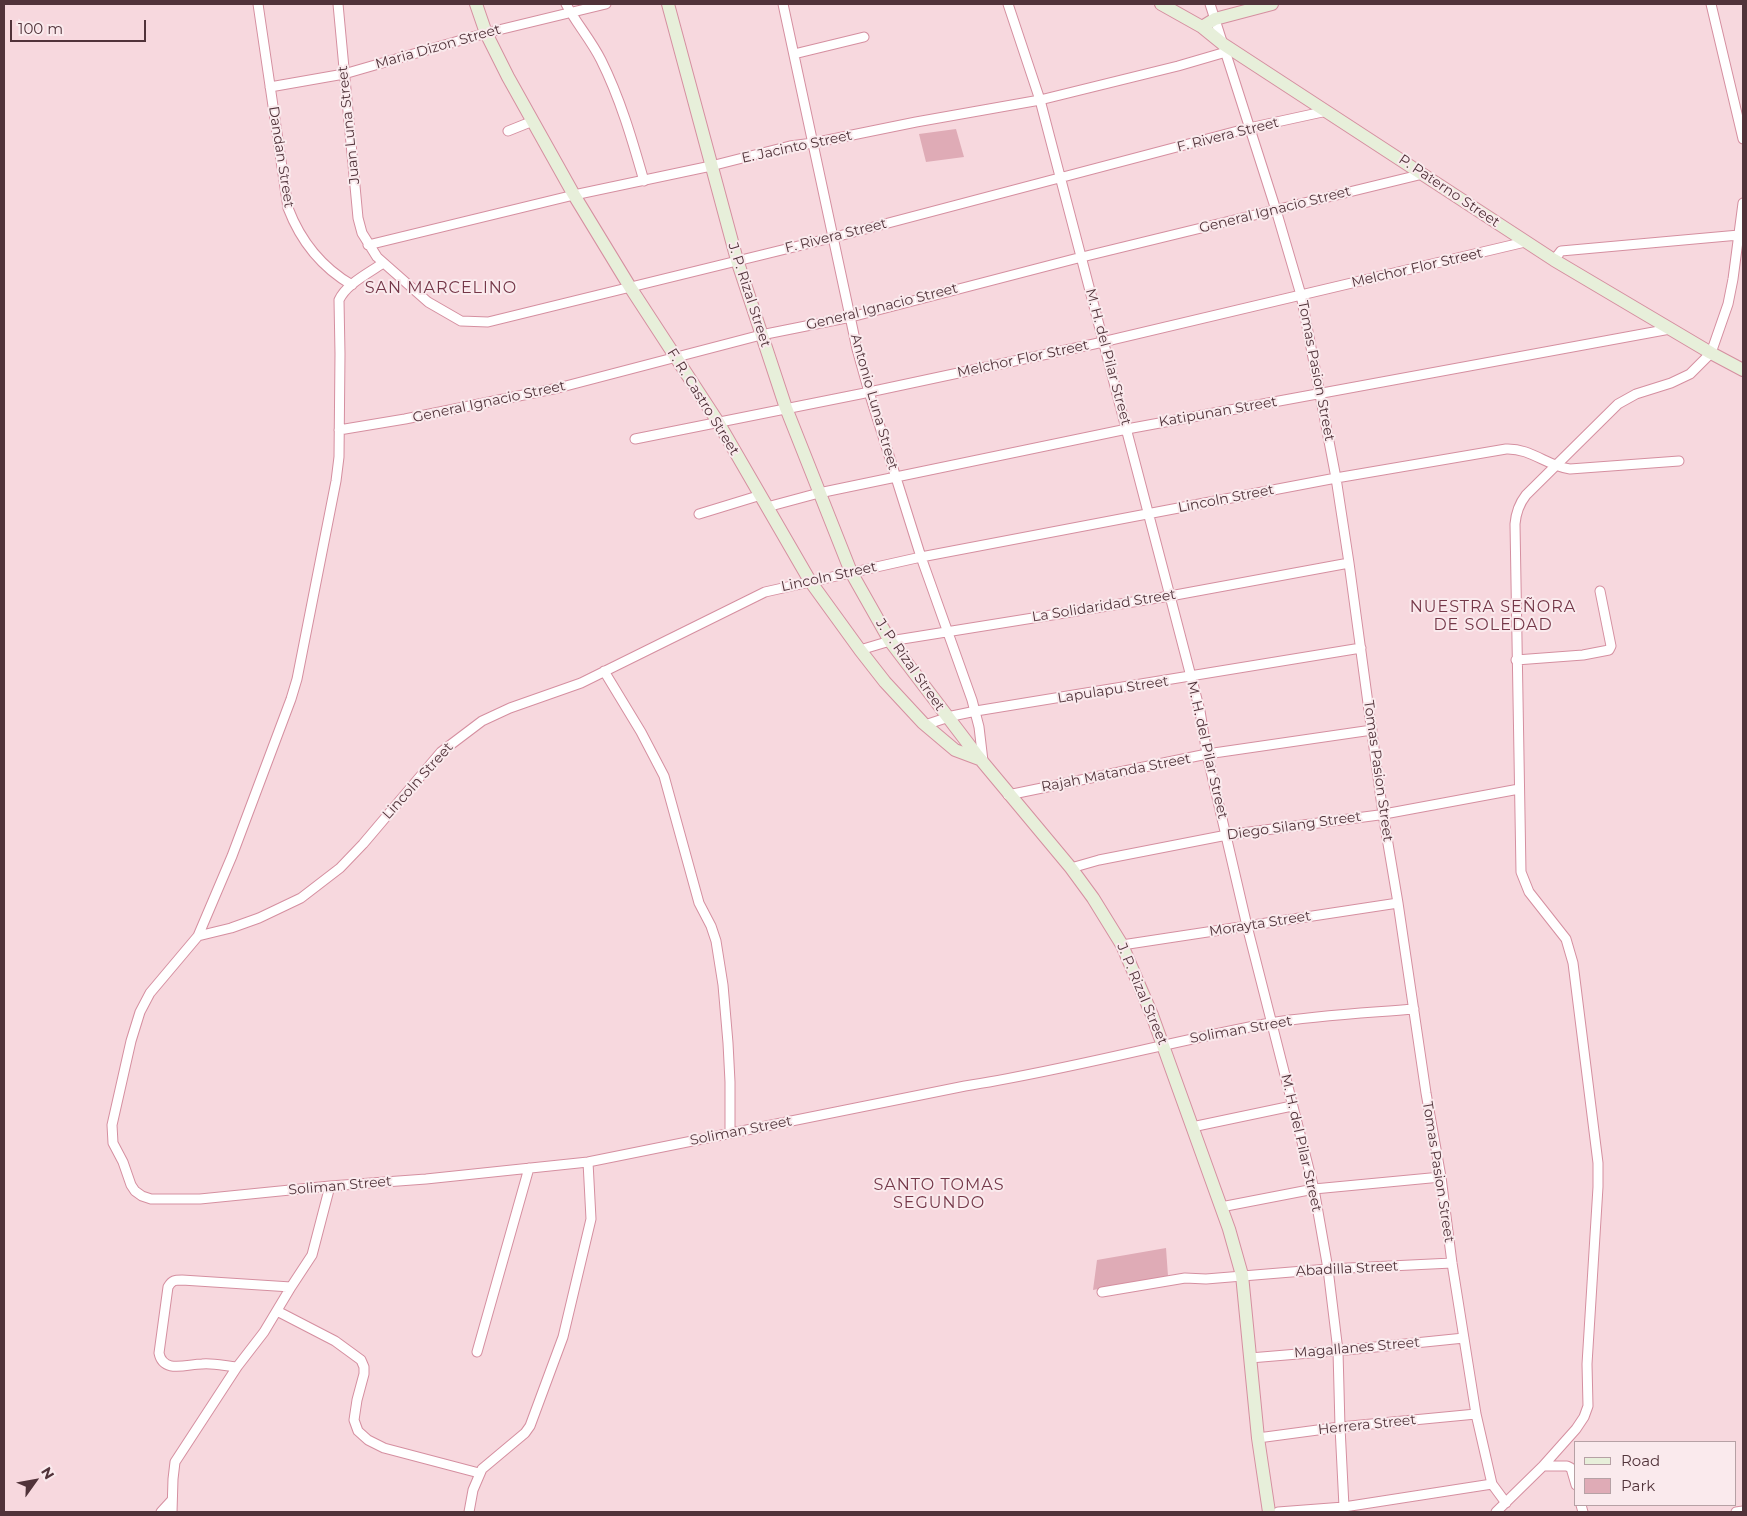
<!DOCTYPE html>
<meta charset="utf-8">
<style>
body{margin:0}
#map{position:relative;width:1747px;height:1516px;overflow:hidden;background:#f7d8de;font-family:Montserrat,sans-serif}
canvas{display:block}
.frame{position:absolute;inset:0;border:5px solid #51333a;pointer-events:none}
.legend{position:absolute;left:1574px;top:1441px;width:162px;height:65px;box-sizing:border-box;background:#faeaed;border:1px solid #b6a1a5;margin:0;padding:6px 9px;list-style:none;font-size:15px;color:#51333a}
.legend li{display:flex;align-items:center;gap:10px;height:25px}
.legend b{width:25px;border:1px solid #b6a1a5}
.north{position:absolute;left:10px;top:1456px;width:50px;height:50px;-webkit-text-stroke:4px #faeaed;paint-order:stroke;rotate:58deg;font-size:14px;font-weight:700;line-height:20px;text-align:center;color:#51333a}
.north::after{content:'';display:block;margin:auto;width:18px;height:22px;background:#51333a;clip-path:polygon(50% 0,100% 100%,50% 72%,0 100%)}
.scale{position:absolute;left:10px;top:20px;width:136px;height:22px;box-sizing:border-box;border:2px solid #51333a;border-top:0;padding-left:6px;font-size:15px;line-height:18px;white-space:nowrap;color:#51333a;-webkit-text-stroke:4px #faeaed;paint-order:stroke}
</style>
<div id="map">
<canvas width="1747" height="1516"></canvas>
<div class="frame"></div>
<ul class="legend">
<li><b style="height:6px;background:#e7efda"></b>Road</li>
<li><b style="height:14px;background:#dfabb6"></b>Park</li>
</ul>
<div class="north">N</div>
<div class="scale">100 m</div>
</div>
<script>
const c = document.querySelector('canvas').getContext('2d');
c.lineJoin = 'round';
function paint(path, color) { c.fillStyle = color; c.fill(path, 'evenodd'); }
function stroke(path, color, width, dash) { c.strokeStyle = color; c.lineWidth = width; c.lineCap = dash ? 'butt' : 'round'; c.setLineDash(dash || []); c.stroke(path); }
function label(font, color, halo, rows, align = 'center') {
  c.font = font + ' Montserrat,sans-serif'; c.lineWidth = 4; c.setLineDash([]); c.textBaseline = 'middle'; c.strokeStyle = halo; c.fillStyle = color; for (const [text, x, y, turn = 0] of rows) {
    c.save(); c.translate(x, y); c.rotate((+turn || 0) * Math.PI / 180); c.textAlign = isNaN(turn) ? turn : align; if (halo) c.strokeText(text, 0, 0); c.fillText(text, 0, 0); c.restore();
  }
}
paint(new Path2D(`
 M956 129 964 157 926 162 919 134Z
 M1166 1248 1168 1276 1093 1290 1097 1260Z`), '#dfabb6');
const street = new Path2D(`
 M258 4 288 208C301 242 321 267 352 285
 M338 4 358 218 362 233 377 257 428 302 461 321 488 322 839 236 1249 128 1327 111
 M566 4C576 23 591 40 601 60 620 98 632 139 644 181
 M783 4 857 349 869 392 921 557 972 700 979 727 983 761
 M1008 4 1040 100 1170 596 1200 711 1207 754 1247 926 1314 1189 1328 1269 1338 1351 1340 1427 1344 1507
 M1210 4 1276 210 1301 295 1336 478 1349 563 1383 814 1398 903 1426 1093 1441 1177 1452 1263 1476 1414 1492 1484 1506 1503
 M1711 4 1743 139
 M794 54 864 37
 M270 87 344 74 486 33 606 4
 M508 131 533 121
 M368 245 574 195 711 166 790 146 813 143 916 122 1040 100 1178 66 1226 52
 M1554 260 1561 251 1739 235
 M383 263C369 273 346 284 339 300L340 354 339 457 336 481 297 679 291 699 232 856 198 936 150 993 140 1012 131 1041 112 1125 113 1143 123 1162 131 1185 135 1191 142 1196 151 1199H200L330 1186 426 1179 588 1162 965 1086C1068 1070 1168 1042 1270 1023 1318 1015 1366 1013 1414 1009
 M339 430 405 419 558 388 761 335 851 317 1078 258 1423 174
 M635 439 860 394 1094 344 1525 242
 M767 507 819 493 1127 429 1670 329
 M699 514 761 495
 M860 650 890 641 1170 596 1349 563
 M1516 660 1583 655 1609 650 1611 646 1600 591
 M604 671 641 732 664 776 699 903 711 926 716 941 723 985 728 1043 730 1082V1133
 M925 725 952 716 976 711 1361 648
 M1008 795 1207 754 1372 730
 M1071 868 1099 860 1227 835 1379 815 1519 789
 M198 936 231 928 259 918 301 898 340 868 363 844 441 752 482 721 510 708 581 683 765 592 921 557 1336 478 1506 449C1531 448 1547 466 1570 469L1679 461
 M1122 945 1398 903
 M1192 1127 1292 1106
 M1221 1207 1314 1189 1441 1177
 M1102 1292 1185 1278 1206 1279 1328 1269 1452 1263
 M277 1311 335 1341 361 1360 364 1367V1374L357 1400 354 1420 358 1431 368 1440 384 1448 479 1473
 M477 1352 529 1168
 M1250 1358 1346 1350 1464 1338
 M237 1367C225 1366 214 1363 202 1364 187 1364 163 1374 159 1353L168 1287C172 1280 175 1280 182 1280L291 1287
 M1258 1438 1340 1427 1476 1414
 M1543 1466H1567L1571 1468 1576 1485
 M1581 1505 1583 1512
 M161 1512 172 1500
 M172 1512 173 1479 175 1462 237 1367 264 1332 291 1287 312 1255 330 1186
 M469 1512 473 1490 482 1469 525 1433 530 1426 563 1337 591 1219 588 1162
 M1278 1512 1344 1507 1492 1484
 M1496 1512 1543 1466 1576 1429 1584 1417 1588 1406 1587 1364 1598 1187V1163L1573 963 1566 939 1529 892 1521 872 1515 524C1516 512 1519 504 1526 495L1618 404 1636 394 1671 383 1690 374 1711 353 1728 304 1733 279 1743 203
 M1736 1512 1743 1511`);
const secondary = new Path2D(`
 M476 4 486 33 508 77 574 195 630 287 718 422 810 581 860 650 885 682 923 723 955 750 979 759
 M668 4 737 260 786 408 851 572 890 641 976 754 1071 868 1093 898 1122 945 1152 1015 1229 1229 1242 1275 1258 1438 1269 1512
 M1161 4 1202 27 1223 44 1554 260 1711 353 1743 370
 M1202 27 1215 19 1272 4`);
stroke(street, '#d58fa0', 11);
stroke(secondary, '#d58fa0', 14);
stroke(street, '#fff', 9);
stroke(secondary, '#e7efda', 12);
label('14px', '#51333a', '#faeaed', [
 ["Maria Dizon Street",438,47,-16],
 ["Juan Luna Street",349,125,-96],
 ["F. Rivera Street",1228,135,-14],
 ["E. Jacinto Street",797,147,-12],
 ["Dandan Street",281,157,81],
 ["P. Paterno Street",1449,191,34],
 ["General Ignacio Street",1275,210,-14],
 ["F. Rivera Street",836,236,-14],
 ["Melchor Flor Street",1417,268,-13],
 ["J. P. Rizal Street",749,295,72],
 ["General Ignacio Street",882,307,-14],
 ["M. H. del Pilar Street",1108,357,75],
 ["Melchor Flor Street",1023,359,-12],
 ["Tomas Pasion Street",1316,371,79],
 ["General Ignacio Street",489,402,-12],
 ["F. R. Castro Street",703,402,58],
 ["Antonio Luna Street",874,402,74],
 ["Katipunan Street",1218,412,-10],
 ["Lincoln Street",1226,499,-11],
 ["Lincoln Street",829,577,-12],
 ["La Solidaridad Street",1104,606,-9],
 ["J. P. Rizal Street",910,665,55],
 ["Lapulapu Street",1113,690,-9],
 ["M. H. del Pilar Street",1207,750,77],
 ["Tomas Pasion Street",1378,771,82],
 ["Rajah Matanda Street",1116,773,-11],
 ["Lincoln Street",418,781,-48],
 ["Diego Silang Street",1294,826,-8],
 ["Morayta Street",1260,924,-9],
 ["J. P. Rizal Street",1142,994,67],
 ["Soliman Street",1241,1030,-10],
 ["Soliman Street",741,1131,-11],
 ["M. H. del Pilar Street",1301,1143,77],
 ["Tomas Pasion Street",1438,1172,81],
 ["Soliman Street",340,1186,-5],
 ["Abadilla Street",1347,1269,-3],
 ["Magallanes Street",1357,1348,-5],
 ["Herrera Street",1367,1425,-6]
]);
c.letterSpacing = '1px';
label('16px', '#743748', '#faeaed', [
 ["SAN MARCELINO",441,288],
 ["NUESTRA SEÑORA",1493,607],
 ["DE SOLEDAD",1493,625],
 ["SANTO TOMAS",939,1185],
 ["SEGUNDO",939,1203]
]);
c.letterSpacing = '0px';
</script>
